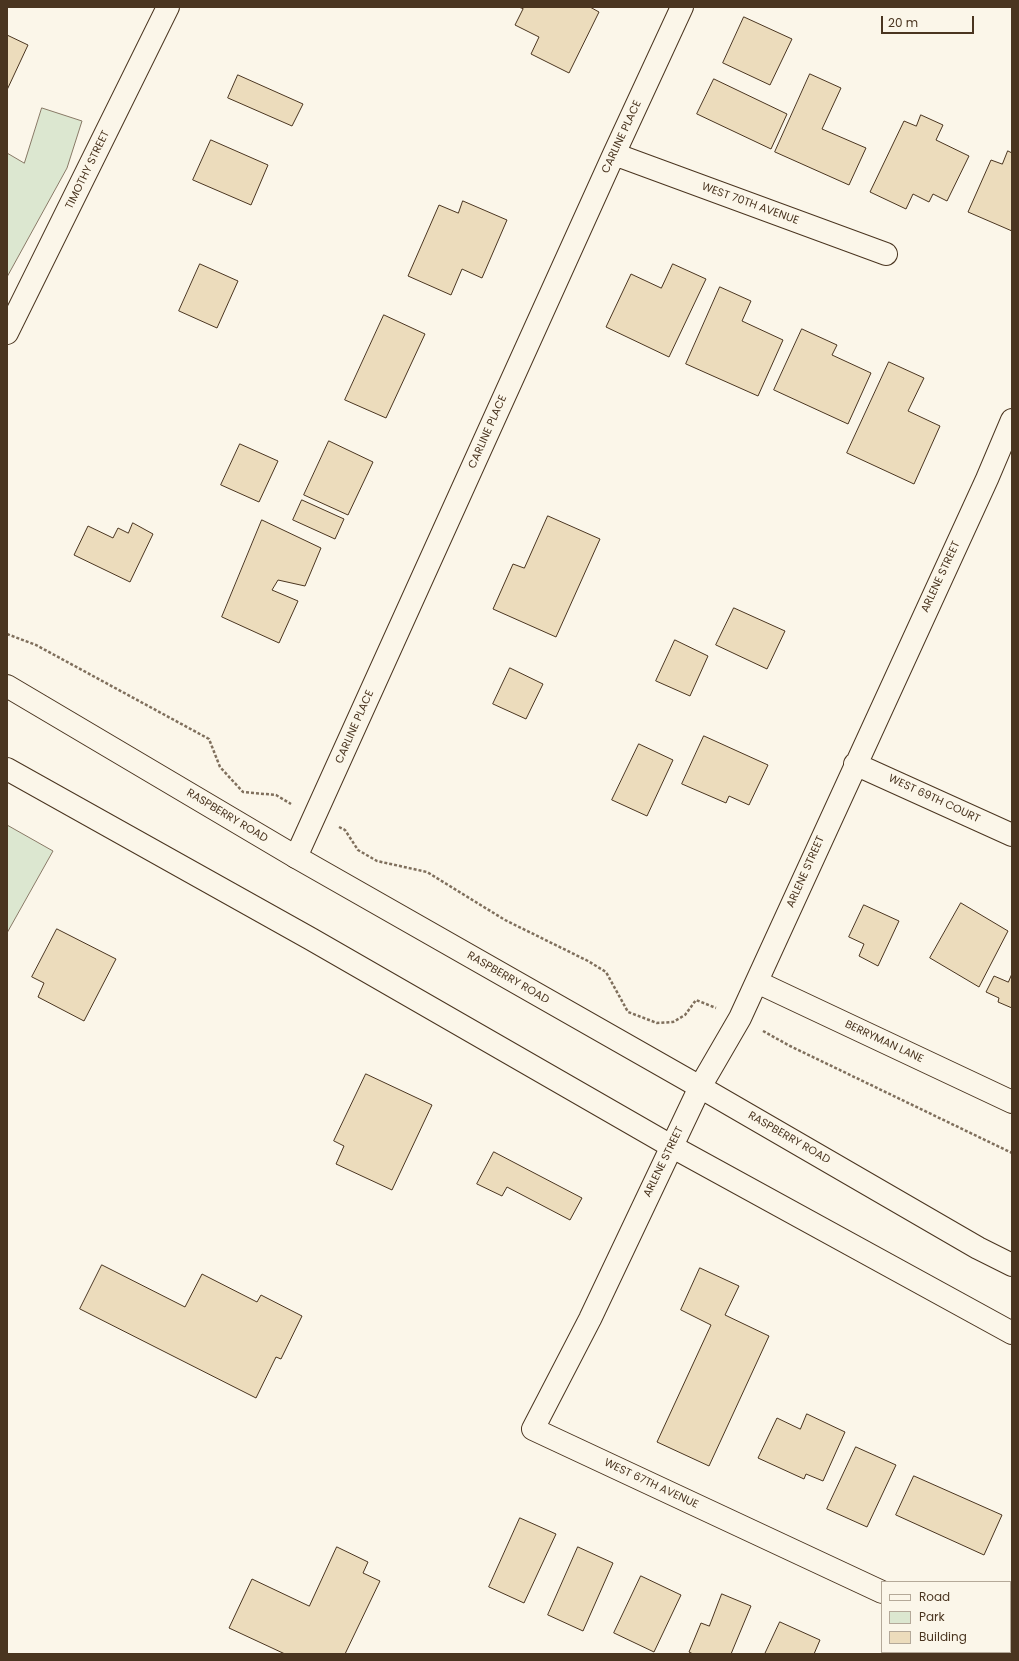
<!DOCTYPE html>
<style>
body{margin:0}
#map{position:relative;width:1019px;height:1661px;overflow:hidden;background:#fbf6e9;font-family:Poppins,sans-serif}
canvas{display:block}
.frame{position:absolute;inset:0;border:8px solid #4a3520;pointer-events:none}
.legend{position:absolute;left:881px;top:1581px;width:130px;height:72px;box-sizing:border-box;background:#fbf6e9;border:1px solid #b4a999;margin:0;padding:5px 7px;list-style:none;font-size:12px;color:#4a3520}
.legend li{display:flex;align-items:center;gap:8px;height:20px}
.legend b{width:20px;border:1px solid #b4a999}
.scale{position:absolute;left:881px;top:16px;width:93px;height:18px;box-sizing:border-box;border:2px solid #4a3520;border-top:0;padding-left:5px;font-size:12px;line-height:14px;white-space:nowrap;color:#4a3520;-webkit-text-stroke:3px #fbf6e9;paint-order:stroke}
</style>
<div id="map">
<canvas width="1019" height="1661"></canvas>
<div class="frame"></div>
<ul class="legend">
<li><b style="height:5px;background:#fbf6e9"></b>Road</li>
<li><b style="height:11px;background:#dce7d0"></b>Park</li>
<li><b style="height:11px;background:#ecdcbc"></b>Building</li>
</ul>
<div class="scale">20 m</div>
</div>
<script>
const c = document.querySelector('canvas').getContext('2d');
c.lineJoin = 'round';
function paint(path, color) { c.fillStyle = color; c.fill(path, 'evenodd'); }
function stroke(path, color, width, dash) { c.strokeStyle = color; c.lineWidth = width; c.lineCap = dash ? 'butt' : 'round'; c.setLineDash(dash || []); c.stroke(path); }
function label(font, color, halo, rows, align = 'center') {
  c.font = font + ' Poppins,sans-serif'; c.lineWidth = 3; c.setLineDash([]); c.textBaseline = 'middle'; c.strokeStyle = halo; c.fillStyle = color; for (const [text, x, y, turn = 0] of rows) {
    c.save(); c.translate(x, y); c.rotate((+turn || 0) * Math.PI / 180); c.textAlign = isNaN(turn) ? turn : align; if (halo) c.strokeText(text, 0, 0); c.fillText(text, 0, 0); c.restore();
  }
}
const green = new Path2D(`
 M42 108 82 121 67 168 7 277V153L24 163Z
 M7 825 53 851 7 933Z`);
paint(green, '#dce7d0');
stroke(green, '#887966', 1);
const building = new Path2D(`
 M519 7H590L599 12 569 73 531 54 539 37 515 25 523 9Z
 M744 17 792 39 770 85 723 63Z
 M7 35 28 45 7 90Z
 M810 74 841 88 822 129 866 148 849 185 775 152Z
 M238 75 303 104 292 126 228 98Z
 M714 79 787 114 771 149 697 114Z
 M921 115 943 125 936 140 969 156 947 201 933 194 929 202 913 194 906 209 870 192 904 121 916 126Z
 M211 140 268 165 251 205 193 180Z
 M1008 151 1012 153V231L968 212 991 160 1002 164Z
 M463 201 507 220 482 278 462 269 451 295 408 276 439 205 458 213Z
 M200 264 238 281 217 328 179 311Z
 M673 264 706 279 669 357 606 327 631 274 661 288Z
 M720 287 751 301 742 321 783 340 758 396 686 364Z
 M384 315 425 334 386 418 345 400Z
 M802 329 837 345 832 355 871 373 848 424 774 390Z
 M889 362 924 378 908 411 940 426 914 484 847 453Z
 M329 441 373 462 348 515 304 495Z
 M240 444 278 461 259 502 221 485Z
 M302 500 344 519 335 539 293 520Z
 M548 516 600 539 556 637 493 609 513 564 524 568Z
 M262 520 321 548 305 586 278 580 272 590 298 601 279 643 222 617Z
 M133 523 153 534 130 582 74 555 88 526 113 538 118 528 128 533Z
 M734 608 785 631 767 669 716 645Z
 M675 640 708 656 690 696 656 681Z
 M510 668 543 684 526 719 493 704Z
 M704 736 768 765 749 805 729 796 726 803 682 784Z
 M639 744 673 760 647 816 612 800Z
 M961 903 1008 931 979 987 930 958Z
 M864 905 899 921 878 966 859 956 864 944 849 937Z
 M57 929 116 959 84 1021 38 997 44 983 32 977Z
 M1012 974V1008L998 1002 999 998 986 992 994 976 1008 982Z
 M366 1074 432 1105 392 1190 336 1164 344 1146 334 1141Z
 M494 1152 582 1198 570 1220 507 1187 502 1196 477 1184Z
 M102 1265 185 1307 202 1274 257 1302 261 1295 302 1316 281 1359 276 1357 256 1398 80 1309Z
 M700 1268 739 1286 725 1315 769 1336 709 1466 657 1442 711 1325 681 1310Z
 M807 1414 845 1432 823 1481 806 1474 804 1479 758 1458 777 1418 800 1429Z
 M856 1447 896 1465 867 1527 827 1509Z
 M914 1476 1002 1515 984 1555 896 1515Z
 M520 1518 556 1534 524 1603 489 1587Z
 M337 1547 368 1562 363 1573 380 1581 345 1654H285L229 1628 252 1579 309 1606Z
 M578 1547 613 1563 583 1631 548 1615Z
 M641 1576 681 1595 654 1652 614 1633Z
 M722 1594 751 1606 731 1654H693L689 1652 701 1623 709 1626Z
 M780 1622 820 1640 814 1654H765Z`);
paint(building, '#ecdcbc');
stroke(building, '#4a3520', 1);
const minor = new Path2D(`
 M614 154 886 254
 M7 333 168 7
 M855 764 1012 835
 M296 857 614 154 682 7
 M757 982 1012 1102
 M882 1592 533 1429 590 1319 700 1087 740 1018 987 479 1012 420
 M1010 1651 1012 1652`);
const secondary = new Path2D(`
 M7 686 296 857 700 1087 978 1248 1012 1265
 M7 769 311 939 671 1146 1012 1333`);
stroke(minor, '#4a3520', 24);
stroke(secondary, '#4a3520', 24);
stroke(new Path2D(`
 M7 634 36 645 209 739 220 767 243 792 276 795 291 804
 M339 827 345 830 358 850 377 861 427 872 505 920 588 961 606 972 628 1012 657 1023 673 1022 685 1015 696 1000 716 1008
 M763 1031 790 1046 1012 1153`), '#7f6f5c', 2.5, [3, 2]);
stroke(minor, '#fbf6e9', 22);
stroke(secondary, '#fbf6e9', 22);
label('11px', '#4a3520', '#fbf6e9', [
 ["CARLINE PLACE",622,137,-65],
 ["TIMOTHY STREET",88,170,-64],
 ["WEST 70TH AVENUE",750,204,20],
 ["CARLINE PLACE",488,432,-66],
 ["ARLENE STREET",941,577,-65],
 ["CARLINE PLACE",355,727,-66],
 ["WEST 69TH COURT",934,799,25],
 ["RASPBERRY ROAD",227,816,31],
 ["ARLENE STREET",806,872,-66],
 ["RASPBERRY ROAD",508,978,30],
 ["BERRYMAN LANE",884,1042,25],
 ["RASPBERRY ROAD",789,1138,30],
 ["ARLENE STREET",664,1162,-64],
 ["WEST 67TH AVENUE",651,1484,25]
]);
</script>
